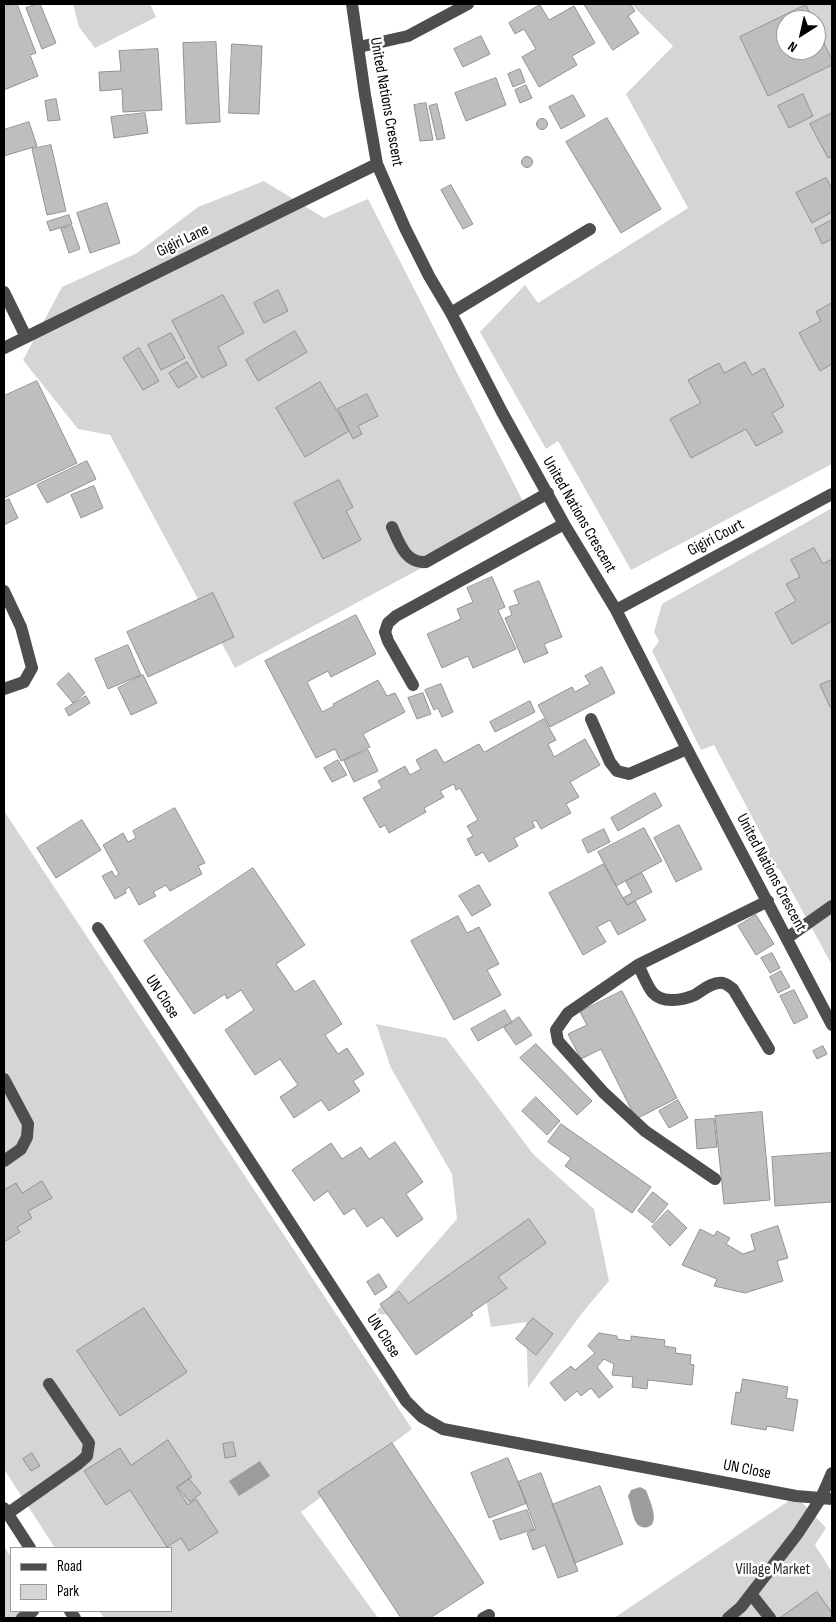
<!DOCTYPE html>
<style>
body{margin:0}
#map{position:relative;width:836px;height:1622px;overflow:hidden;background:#fff;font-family:"Sofia Sans Condensed",sans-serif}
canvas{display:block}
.frame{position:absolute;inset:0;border:5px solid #000;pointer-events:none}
.legend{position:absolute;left:10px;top:1547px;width:162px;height:65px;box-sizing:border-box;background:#fff;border:1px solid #999;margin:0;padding:6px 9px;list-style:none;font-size:15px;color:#000}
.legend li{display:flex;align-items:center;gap:10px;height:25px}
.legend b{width:25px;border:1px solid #999}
.north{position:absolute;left:776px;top:10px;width:50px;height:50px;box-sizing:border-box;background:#fff;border:1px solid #999;border-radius:50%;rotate:215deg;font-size:14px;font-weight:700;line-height:20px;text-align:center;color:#000}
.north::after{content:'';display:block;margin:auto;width:18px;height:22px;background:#000;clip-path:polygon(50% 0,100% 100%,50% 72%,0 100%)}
</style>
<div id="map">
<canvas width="836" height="1622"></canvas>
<div class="frame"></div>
<ul class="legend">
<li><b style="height:6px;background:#4e4e4e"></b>Road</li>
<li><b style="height:14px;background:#d5d5d5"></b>Park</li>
</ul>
<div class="north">N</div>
</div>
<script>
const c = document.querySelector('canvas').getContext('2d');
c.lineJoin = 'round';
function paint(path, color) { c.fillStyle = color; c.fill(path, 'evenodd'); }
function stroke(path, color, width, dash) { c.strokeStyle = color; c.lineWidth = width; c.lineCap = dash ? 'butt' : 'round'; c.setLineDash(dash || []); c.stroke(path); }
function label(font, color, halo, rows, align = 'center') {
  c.font = font + ' "Sofia Sans Condensed",sans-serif'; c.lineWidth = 5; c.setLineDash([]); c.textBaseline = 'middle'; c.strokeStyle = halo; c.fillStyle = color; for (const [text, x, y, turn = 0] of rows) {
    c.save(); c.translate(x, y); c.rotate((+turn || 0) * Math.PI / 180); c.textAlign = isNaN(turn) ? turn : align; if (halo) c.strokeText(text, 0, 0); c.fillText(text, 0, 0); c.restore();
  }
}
paint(new Path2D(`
 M73 4H150L156 17 95 48 79 27Z
 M631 4H832V464L631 570 558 441 546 449 480 332 525 285 538 303 688 208 626 94 673 46ZM786 20H816V50H786Z
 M264 181 324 218 368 199 528 511 235 668 110 435 78 429 23 360 62 287 137 253 198 207Z
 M832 508V965L780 870 768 862 769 849 714 745 701 750 652 651 659 641 654 632 662 604Z
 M4 811 412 1429 301 1512 378 1618H104L99 1611H171V1548H55L4 1469Z
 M376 1024 446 1038 533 1154 594 1209 609 1281 582 1313 528 1388 526 1322 491 1327 484 1288 446 1317 374 1314 457 1219 452 1174 391 1068Z
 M796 1496 826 1528 815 1545 832 1572V1618H614Z
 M4 1546 11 1557V1611H36L37 1618H4Z`), '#d5d5d5');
paint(new Path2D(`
 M260 1461 270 1476 239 1496 229 1481Z
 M640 1487 646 1490C649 1499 661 1523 648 1527 645 1528 639 1527 637 1524 632 1517 631 1504 628 1496L631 1490Z`), '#9c9c9c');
const building = new Path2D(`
 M13 4H17L36 53 30 55 38 76 4 90V7Z
 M37 4H40L56 43 42 49 26 8Z
 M584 4H630L635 11 628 16 639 33 613 50Z
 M540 5 549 20 574 6 595 43 572 56 577 65 539 87 522 57 536 49 524 29 515 34 509 23Z
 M806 5 813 20H786V50H816V26L832 60V65L768 96 740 37Z
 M481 36 490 54 463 67 454 49Z
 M216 42 220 122 186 124 183 43Z
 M232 44 262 46 259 114 229 113Z
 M158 49 162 110 123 112 122 89 100 91 99 72 121 71 119 51Z
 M520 69 525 82 513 87 508 74Z
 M496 78 506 105 466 121 455 93Z
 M526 85 532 98 520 103 515 90Z
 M803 94 813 116 789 128 778 106Z
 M573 95 585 116 561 129 549 107Z
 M56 99 60 120 48 121 45 101Z
 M426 103 433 140 420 141 414 105Z
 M437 104 445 138 437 140 429 106Z
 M145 113 148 133 114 138 111 117Z
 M832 113V156L828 158 810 124Z
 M607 118 661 209 621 233 566 142Z
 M536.5 124a5.5 5.5 0 1 1 11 0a5.5 5.5 0 1 1-11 0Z
 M29 122 37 146 4 156V130Z
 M51 145 66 211 47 215 32 149Z
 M521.5 162a5.5 5.5 0 1 1 11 0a5.5 5.5 0 1 1-11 0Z
 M826 178 832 189V212L812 223 796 193Z
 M451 185 473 224 463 229 441 190Z
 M107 203 120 243 90 253 77 213Z
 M69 215 72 224 50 231 47 222Z
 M832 220V240V239L822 244 815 229Z
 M72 226 80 249 69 253 61 229Z
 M278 290 288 311 264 323 254 303Z
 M223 295 244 333 218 347 227 365 202 378 172 321Z
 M832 303V364L820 371 799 333 821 321 816 312Z
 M295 331 307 352 258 381 246 360Z
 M171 333 185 358 161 370 148 345Z
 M139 348 159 381 143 390 123 358Z
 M187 362 197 377 178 388 169 373Z
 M745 362 752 375 764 368 784 406 772 413 783 432 756 446 746 429 691 458 670 419 701 403 688 380 719 363 724 373Z
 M37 381 77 463 4 498V396Z
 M320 382 349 431 305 457 276 408Z
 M367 394 378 416 358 426 362 434 353 439 338 409Z
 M87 461 96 479 47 503 37 485Z
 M339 480 353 507 346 511 361 540 323 559 294 503Z
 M94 486 103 508 81 518 71 495Z
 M9 499 18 518 4 525V502Z
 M814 548 823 564 832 559V621L792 644 775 613 796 601 786 584 800 577 791 560Z
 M492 577 505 607 498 610 516 649 473 668 468 656 442 668 427 634 461 619 457 609 473 602 467 588Z
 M539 581 562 637 544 644 548 653 524 663 505 618 512 615 509 607 519 604 514 591Z
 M213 593 234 637 148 677 127 632Z
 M356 615 376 654 331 677 328 671 307 682 322 712 334 706 333 704 378 680 387 696 395 693 405 712 363 734 370 747 341 761 335 749 316 758 265 661Z
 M128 645 141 675 108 689 95 659Z
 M602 667 615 693 550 727 538 705 572 687 575 692 590 684 585 676Z
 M69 673 85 693 73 703 57 684Z
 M143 675 157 703 131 715 118 688Z
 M832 680V706L830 707 820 685Z
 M441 684 453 712 442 717 438 708 434 710 425 690Z
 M423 693 431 714 417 719 408 698Z
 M86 696 90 703 69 716 65 709Z
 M530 701 535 712 495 732 490 722Z
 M544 719 556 740 548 744 554 757 585 739 600 765 570 782 579 797 566 804 571 813 541 829 536 820 532 822 535 827 514 838 518 846 489 862 483 852 476 856 467 839 473 836 467 826 478 820 460 788 456 790 454 784 440 791 444 797 424 808 426 812 389 833 385 825 380 828 363 798 382 788 378 781 405 766 410 775 421 769 416 760 436 749 444 763 479 744 484 752Z
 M368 750 378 771 354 782 344 761Z
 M338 760 347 775 332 782 324 768Z
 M655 793 662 806 618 831 611 818Z
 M175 808 205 863 198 866 202 874 170 891 166 885 153 892 156 896 139 905 129 887 125 890 126 893 115 899 102 876 112 871 115 877 119 874 103 845 123 833 128 842 136 838 133 831Z
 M82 820 101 850 56 878 37 848Z
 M679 825 702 869 676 882 654 838Z
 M644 828 662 861 616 886 598 852Z
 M604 829 610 842 588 853 582 840Z
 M604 864 627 905 635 901 646 920 618 935 610 920 597 927 606 942 583 955 549 893Z
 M253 868 305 945 276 964 295 992 314 980 342 1024 325 1035 338 1054 347 1048 364 1074 353 1081 360 1091 329 1111 321 1100 294 1118 280 1097 298 1085 280 1059 255 1075 225 1030 254 1010 241 990 227 999 225 994 194 1014 144 941Z
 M642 873 652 892 627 905 623 898 632 893 626 882Z
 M479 885 491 905 472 916 459 896Z
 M756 915 774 944 756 955 738 926Z
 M458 916 467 933 479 927 499 964 487 970 501 995 454 1020 411 941Z
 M772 953 780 968 770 973 761 958Z
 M781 971 790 987 778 993 770 977Z
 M794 990 808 1017 794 1024 780 996Z
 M622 991 677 1098 636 1119 601 1049 581 1059 568 1034 587 1025 580 1012Z
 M505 1010 512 1022 478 1041 471 1029Z
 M519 1017 532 1035 516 1045 504 1028Z
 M536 1044 592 1101 577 1115 520 1058Z
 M823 1046 827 1054 817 1059 813 1051Z
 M536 1097 560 1121 547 1135 522 1111Z
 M678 1100 688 1118 669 1128 659 1111Z
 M762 1112 770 1200 724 1204 715 1116Z
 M714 1119 717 1147 697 1149 695 1120Z
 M561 1124 651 1187 632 1213 565 1166 571 1158 548 1142Z
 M395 1142 423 1182 406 1194 423 1219 397 1237 382 1217 367 1227 354 1208 344 1215 328 1191 314 1201 292 1170 331 1143 342 1159 361 1147 369 1159Z
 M832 1153V1202L775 1206 772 1157Z
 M42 1181 52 1198 28 1211 32 1218 17 1227 20 1232 4 1242V1190L16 1183 22 1193Z
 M653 1192 668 1204 653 1223 638 1211Z
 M668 1210 687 1228 670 1246 652 1227Z
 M529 1219 546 1243 498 1277 507 1288 471 1313 473 1315 416 1355 380 1304 399 1291 408 1303Z
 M778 1226 788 1258 777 1261 783 1281 745 1293 714 1286 717 1279 682 1265 700 1229 714 1236 717 1231 730 1238 726 1244 743 1254 755 1250 751 1235Z
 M379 1274 387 1287 375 1295 367 1282Z
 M144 1308 187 1372 120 1416 77 1351Z
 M533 1318 553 1334 536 1355 516 1339Z
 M599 1333 617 1336V1339L631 1341V1336L665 1340 664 1346 676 1348 675 1353 691 1355 690 1364 694 1365 692 1385 648 1380 647 1389 632 1387 633 1377 612 1375 614 1364 604 1359 597 1367 613 1387 599 1398 591 1388 581 1396 577 1391 565 1401 550 1383 571 1366 575 1370 595 1353 588 1346Z
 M743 1379 788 1387 786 1398 798 1400 793 1431 767 1426 766 1430 731 1424 736 1392 740 1393Z
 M168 1440 192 1477 176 1487 188 1505 196 1499 218 1532 189 1551 181 1538 167 1547 130 1490 106 1505 84 1471 120 1448 131 1465Z
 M233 1442 236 1456 225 1458 223 1444Z
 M392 1443 484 1583 430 1618H401L318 1492Z
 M32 1453 40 1466 31 1471 23 1459Z
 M508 1458 527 1503 489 1518 471 1473Z
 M541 1473 578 1571 558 1578 545 1545 533 1550 527 1533 536 1529 518 1482Z
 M189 1479 201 1493 190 1502 178 1488Z
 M600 1486 623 1544 575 1563 552 1505Z
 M527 1510 534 1529 500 1540 493 1521Z
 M817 1592 832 1613V1618H780Z`);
paint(building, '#bebebe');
stroke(building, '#929292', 1);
stroke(new Path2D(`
 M352 4 365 95 377 164 405 228 429 276 451 313 502 412 564 524 616 610 687 749 832 1025
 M359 47 408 36 468 4
 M4 292 26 337
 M451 313 590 229
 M4 348 377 164
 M392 527C399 543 406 564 426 562L548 493
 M4 591 21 627 32 668 24 682 4 689
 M616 610 832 494
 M413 685 388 641 385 632 388 623 396 616 564 524
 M591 719 610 762 617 771 629 774 687 749
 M98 928 406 1401 422 1417 443 1429 796 1496 832 1499
 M787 938 832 906
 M638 965C643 974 647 986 653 993 663 1004 683 1000 695 995 703 990 713 981 723 983 727 984 730 987 733 989L769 1049
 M4 1079 28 1124 27 1137 21 1149 4 1161
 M715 1179 645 1131 603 1092 558 1041 556 1030 568 1013 638 965 768 901
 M4 1508 30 1548
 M7 1514 78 1464 87 1456 89 1443 49 1384
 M751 1594 770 1618
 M70 1611 75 1618
 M22 1618 33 1611
 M483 1618 489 1615
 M728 1618 741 1607 798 1533 821 1498 832 1473`), '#4e4e4e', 12);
label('16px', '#000', '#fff', [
 ["United Nations Crescent",386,102,80],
 ["Gigiri Lane",183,241,-26],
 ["United Nations Crescent",579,515,60],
 ["Gigiri Court",716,538,-28],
 ["United Nations Crescent",771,873,62],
 ["UN Close",162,997,57],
 ["UN Close",383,1336,57],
 ["UN Close",747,1470,11]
]);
label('16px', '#2c2c2c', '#fff', [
 ["Village Market",773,1570]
]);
</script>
